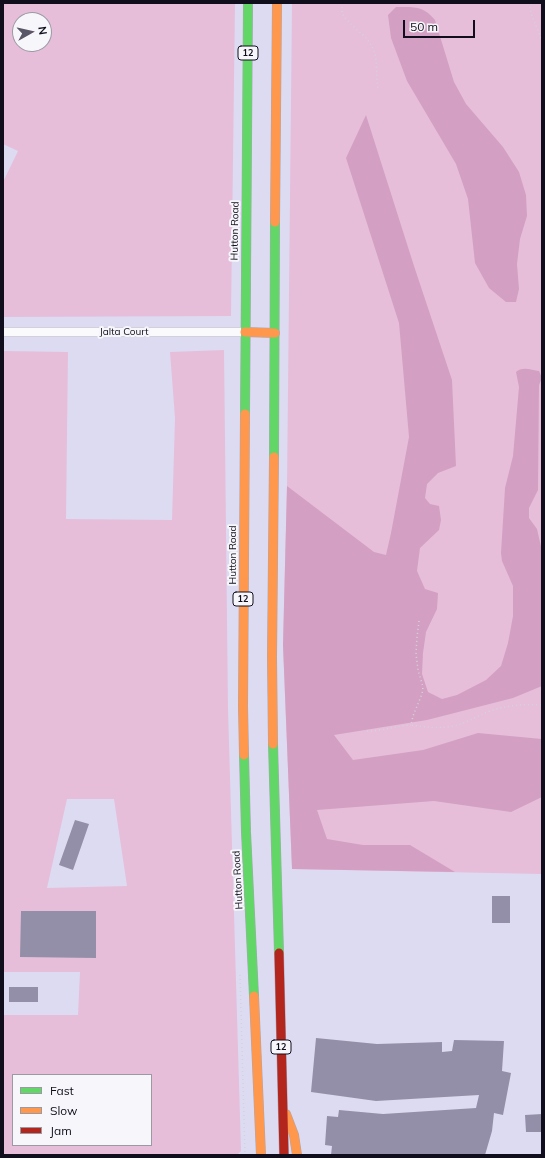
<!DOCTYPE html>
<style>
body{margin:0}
#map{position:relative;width:545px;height:1158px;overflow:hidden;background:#dddbf1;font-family:Mulish,sans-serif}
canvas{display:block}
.frame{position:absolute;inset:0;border:4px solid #100e1c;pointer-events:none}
.legend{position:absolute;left:12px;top:1074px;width:140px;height:72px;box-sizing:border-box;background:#f7f7fb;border:1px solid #9b9aa2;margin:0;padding:5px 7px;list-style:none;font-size:12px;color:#100e1c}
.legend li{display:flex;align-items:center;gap:8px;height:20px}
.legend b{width:20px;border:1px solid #9b9aa2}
.north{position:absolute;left:12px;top:12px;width:40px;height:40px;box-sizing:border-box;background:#f7f7fb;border:1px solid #9b9aa2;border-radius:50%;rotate:82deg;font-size:11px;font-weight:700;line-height:16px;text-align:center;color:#100e1c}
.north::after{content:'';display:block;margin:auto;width:14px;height:18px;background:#585667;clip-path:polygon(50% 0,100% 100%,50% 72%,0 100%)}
.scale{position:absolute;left:403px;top:20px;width:72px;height:18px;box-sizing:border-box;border:2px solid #100e1c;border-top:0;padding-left:5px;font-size:12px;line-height:14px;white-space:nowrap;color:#100e1c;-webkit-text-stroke:3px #f7f7fb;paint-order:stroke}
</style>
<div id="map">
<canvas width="545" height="1158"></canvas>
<div class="frame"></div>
<ul class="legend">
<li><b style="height:5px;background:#63d668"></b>Fast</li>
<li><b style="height:5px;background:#ff974d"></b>Slow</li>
<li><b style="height:5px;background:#b3261e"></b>Jam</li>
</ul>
<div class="north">N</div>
<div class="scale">50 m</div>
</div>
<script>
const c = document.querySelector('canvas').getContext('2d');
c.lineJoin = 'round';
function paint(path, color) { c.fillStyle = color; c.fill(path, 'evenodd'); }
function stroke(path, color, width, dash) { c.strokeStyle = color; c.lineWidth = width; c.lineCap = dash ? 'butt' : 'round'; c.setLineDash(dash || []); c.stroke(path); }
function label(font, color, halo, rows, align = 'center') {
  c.font = font + ' Mulish,sans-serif'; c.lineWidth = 4; c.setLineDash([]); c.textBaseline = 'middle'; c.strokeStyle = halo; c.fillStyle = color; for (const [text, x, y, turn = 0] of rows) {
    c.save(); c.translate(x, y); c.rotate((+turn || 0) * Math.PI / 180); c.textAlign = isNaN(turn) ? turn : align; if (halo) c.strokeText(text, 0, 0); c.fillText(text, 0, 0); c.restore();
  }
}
paint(new Path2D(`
 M3 3H235L231 316 3 317V182L18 151 3 144ZM20 20H44V44H20Z
 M292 3H542V874L292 869 283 645 287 486Z
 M224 350 228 709 241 1151 237 1155H3V1015H78L80 972H3V351L68 352 66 519 172 520 175 418 170 352ZM67 799H114L127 886 47 888ZM13 1075H151V1145H13Z`), '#e6beda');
paint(new Path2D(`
 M396 7C413 7 423 5 435 20L454 82 466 104 503 147 519 172 526 195 527 216 520 239 517 264 519 289 516 302H506L489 288 475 263 468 199 456 164 407 81 391 38 388 15Z
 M366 115 414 266 452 380 456 466 438 473 427 484 425 498 430 504 439 506 441 520 439 530 420 548 417 571 425 589 438 593 437 609 426 632 423 653 422 674 428 692 442 699 457 695 486 680 501 666 508 643 513 616V586L502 561 501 553 505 488 513 456 519 387 516 372C522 366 532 370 539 371L542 378 539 385 538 490 529 508V518L537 529 542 551V686L513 698 427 720 334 735 353 760 423 750 478 733 542 739V797L511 812 434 801 317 810 327 839 363 845H410L455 872 292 869 283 645 287 486 374 552 386 555 391 533 409 437 399 323 346 158Z`), '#d3a0c3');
paint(new Path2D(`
 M75 820 89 824 73 870 59 865Z
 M492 896H510V923H492Z
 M21 911H96V958L20 957Z
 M9 987H38V1002H9Z
 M316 1038 377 1044 442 1042V1052L452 1051 454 1040 504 1041 502 1071 511 1073 503 1115 494 1113 492 1131 485 1155H331L332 1146 325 1145 327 1116 338 1117 339 1110 383 1114 476 1108 479 1095 376 1101 311 1092Z
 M542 1114V1132H526L525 1115Z`), '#938fa8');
const street = new Path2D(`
 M3 332H245`);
const fast = new Path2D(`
 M245 414 248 3
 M274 457 275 222
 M273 744 279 953
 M244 755 246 832 254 996`);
const slow = new Path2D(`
 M275 222 277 3
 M245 332 275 333
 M273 744 272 657 274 457
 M244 755 243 706 245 414
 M254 996 261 1155
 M286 1114 294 1135 297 1155`);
const jam = new Path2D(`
 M279 953 284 1155`);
stroke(street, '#a9a7b9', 10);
stroke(fast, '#a9a7b9', 10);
stroke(slow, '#a9a7b9', 10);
stroke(jam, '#a9a7b9', 10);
stroke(new Path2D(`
 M343 3C342 6 342 10 342 12 345 23 365 33 371 45 379 57 375 74 378 88
 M529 3 532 16 542 41
 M419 621 417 637 416 654 418 670 423 687 422 694 413 716 411 725C425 727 439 729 454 726 468 723 480 714 493 710 510 705 525 704 542 705
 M367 731C382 731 396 726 411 725
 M240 975 245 1155`), '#d4d3db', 1.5, [1, 3]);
stroke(street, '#fafafd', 9);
stroke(fast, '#63d668', 9);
stroke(slow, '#ff974d', 9);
stroke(jam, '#b3261e', 9);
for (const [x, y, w] of [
 [248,53,20],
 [243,599,20],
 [281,1047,20]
]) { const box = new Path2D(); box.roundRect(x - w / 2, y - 7, w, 14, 3); c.fillStyle = '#f7f7fb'; c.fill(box); stroke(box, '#100e1c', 1); }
label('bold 9px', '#100e1c', null, [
 ["12",248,53],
 ["12",243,599],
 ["12",281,1047]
]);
label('10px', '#100e1c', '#f7f7fb', [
 ["Hutton Road",235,231,-89],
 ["Jalta Court",124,332],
 ["Hutton Road",233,555,-90],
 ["Hutton Road",238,880,-93]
]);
</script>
